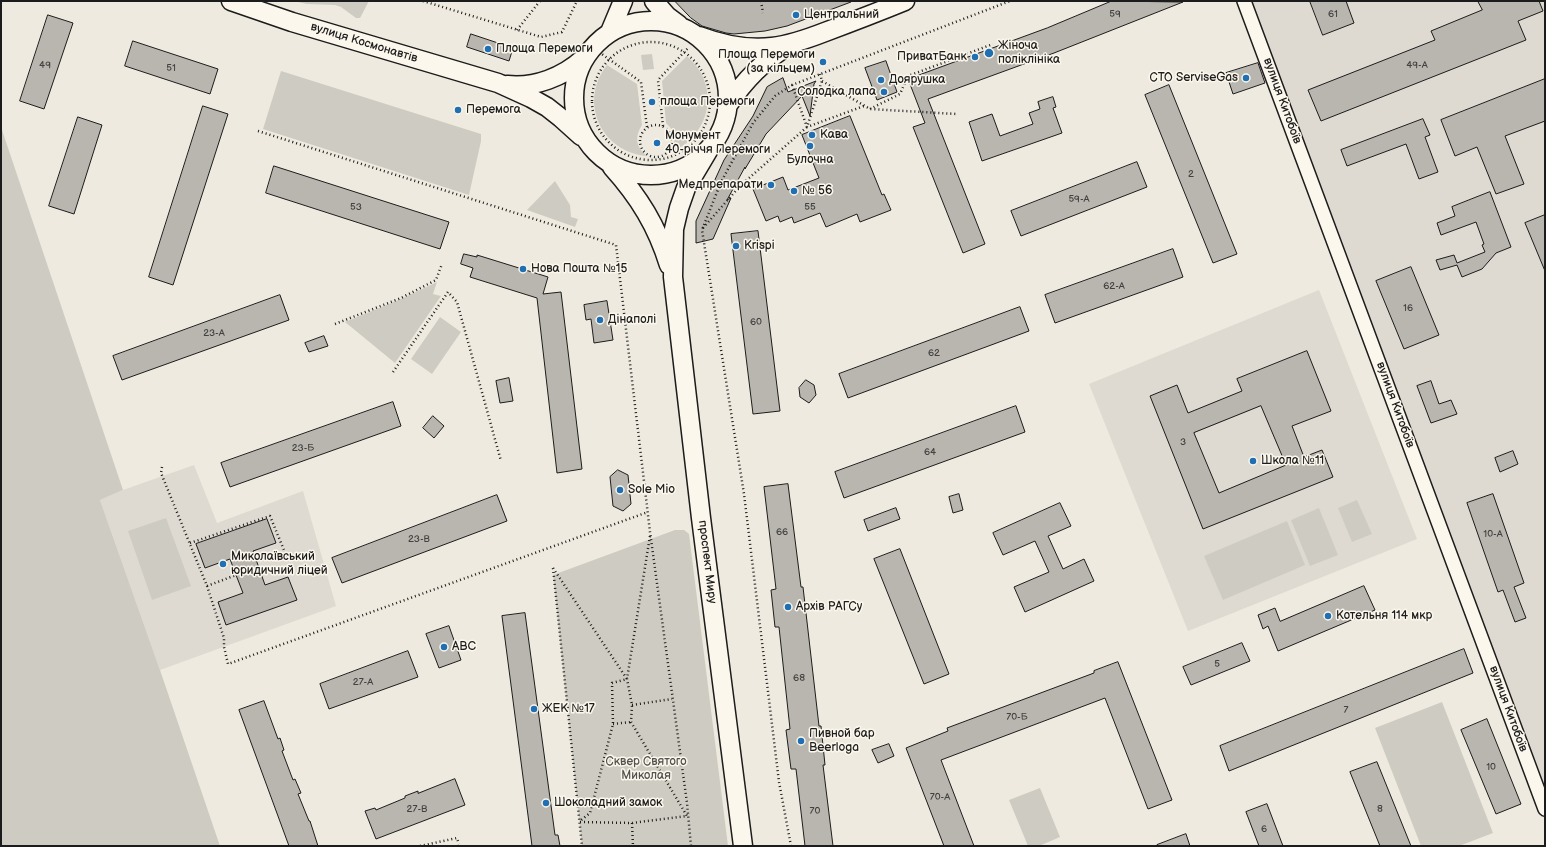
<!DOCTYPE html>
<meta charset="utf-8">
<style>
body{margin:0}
#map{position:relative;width:1546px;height:847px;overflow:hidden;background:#eeeadf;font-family:"Balsamiq Sans",sans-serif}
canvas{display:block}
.frame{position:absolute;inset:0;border:2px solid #1c1c1c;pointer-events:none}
</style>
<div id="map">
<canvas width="1546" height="847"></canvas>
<div class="frame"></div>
</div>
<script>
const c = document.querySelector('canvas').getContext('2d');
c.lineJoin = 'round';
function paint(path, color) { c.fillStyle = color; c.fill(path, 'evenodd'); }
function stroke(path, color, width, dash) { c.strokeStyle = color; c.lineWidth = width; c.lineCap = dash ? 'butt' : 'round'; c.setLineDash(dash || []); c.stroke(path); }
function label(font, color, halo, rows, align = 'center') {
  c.font = font + ' "Balsamiq Sans",sans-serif'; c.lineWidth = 3; c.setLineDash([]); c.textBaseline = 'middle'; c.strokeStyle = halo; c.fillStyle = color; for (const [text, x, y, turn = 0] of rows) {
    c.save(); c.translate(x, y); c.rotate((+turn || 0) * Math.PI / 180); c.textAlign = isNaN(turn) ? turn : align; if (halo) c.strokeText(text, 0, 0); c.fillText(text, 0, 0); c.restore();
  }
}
paint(new Path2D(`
 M1252 1H1545V791Z
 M1319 290 1417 539 1188 631 1089 384Z
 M194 465 217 523 303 491 336 606 160 670 100 500 123 490Z`), '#dedad1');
paint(new Path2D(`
 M293 1H369L360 18H356L341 7 335 5 307 4Z
 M652 54 654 69 643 70 641 55Z
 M687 56C692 61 697 66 701 73 718 105 701 141 669 153 677 143 676 132 666 123L662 81Z
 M607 65 637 84 642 125C634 137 636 148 647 156 601 152 578 102 607 65Z
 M281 71 481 134V141L469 195 263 129Z
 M1 127 123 490 100 500 160 670 220 846H1Z
 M555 181 570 205 571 217 578 219 575 227 527 210Z
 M437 282 433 294 441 296 395 363 345 322 401 299Z
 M440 317 461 332 432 374 411 359Z
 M1357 500 1372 534 1352 542 1338 508Z
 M1319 508 1338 555 1310 566 1291 520Z
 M166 518 191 586 152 600 128 531Z
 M1287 521 1305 565 1223 600 1204 556Z
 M675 530H684L689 534 728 846H582L553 575Z
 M1442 702 1493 833 1459 846H1421L1375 728Z
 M1040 788 1060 837 1039 846H1028L1009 800Z`), '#ceccc2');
const building = new Path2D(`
 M675 1H851V2L787 26 765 31 734 34 726 33 702 26 691 18Z
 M1112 1 1183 2 1054 53 928 99 985 244 963 253 913 127 925 123 908 79 1047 28Z
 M1310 1H1346L1354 23 1323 35Z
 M1478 1H1539L1543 11 1518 21 1526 40 1321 121 1308 90 1435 40 1431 31 1482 10Z
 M48 15 73 23 44 109 20 101Z
 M471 34 513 48 509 61 467 47Z
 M133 41 218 69 210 94 125 66Z
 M886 61 897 92 877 100 865 68Z
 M1258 63 1265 83 1233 94 1226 73Z
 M783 78 788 92 816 81 814 84 810 116 802 96 766 134 745 169V167L727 200 731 198 713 239 696 243V221L724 160 753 116 767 87Z
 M1545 79V121L1505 136 1524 184 1496 194 1477 147 1455 156 1441 120Z
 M1169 85 1237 254 1213 263 1145 95Z
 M1053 97 1056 107 1053 108 1062 133 982 161 969 122 992 114 1000 136 1033 124 1029 113 1040 109 1038 102Z
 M203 106 228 114 173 285 149 277Z
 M850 116 882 195 884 194 891 210 860 222 857 214 826 227 820 213 794 223 792 217 780 222 778 216 766 221 753 189 783 177 788 190 819 178 802 135Z
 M78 117 102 125 74 214 49 206Z
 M1423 119 1430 135 1425 137 1438 172 1419 179 1406 144 1347 166 1341 150Z
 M1137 162 1147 187 1021 236 1011 211Z
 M274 166 449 222 440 249 266 193Z
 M1490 192 1511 247 1496 253 1482 269 1462 277 1457 265 1440 270 1436 260 1454 255 1457 263 1485 252 1482 245 1484 244 1476 222 1441 235 1437 223 1455 216 1452 207Z
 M1545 215V271L1525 223Z
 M758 231 780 411 753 414 731 234Z
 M1173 249 1183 277 1055 323 1045 295Z
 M464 254 477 257V255L548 277 543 294 561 292 582 469 557 473 537 298 470 277 473 268 461 264Z
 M1411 267 1439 335 1404 349 1376 281Z
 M280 295 289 320 122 380 113 356Z
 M607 301 613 340 594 343 591 319 586 320 584 305Z
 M1020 307 1029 331 848 398 839 374Z
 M324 336 328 346 309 352 305 343Z
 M1307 351 1331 411 1292 426 1304 457 1322 450 1333 477 1203 529 1150 396 1177 385 1188 413 1242 391 1237 379ZM1261 406 1286 465 1219 493 1194 433Z
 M509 378 513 401 500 403 496 381Z
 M806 380 814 385 816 395 809 403 800 397 799 388Z
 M1431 381 1439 404 1451 400 1457 414 1431 423 1417 386Z
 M393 402 401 426 230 487 221 463Z
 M1016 406 1025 432 844 498 835 472Z
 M433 416 444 426 434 438 423 428Z
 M1513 451 1518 464 1500 472 1495 458Z
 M618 470 628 475 631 504 623 511 613 506 610 477Z
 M788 484 801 587H803L819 726H821L825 765H823L833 846H805L796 769H791L786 730 790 729 779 627H775L771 590 776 589 764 487Z
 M959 494 963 510 953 513 949 497Z
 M1493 494 1524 583 1514 587 1526 618 1515 622 1503 590 1498 592 1467 503Z
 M497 495 507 521 342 583 332 558Z
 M1060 503 1071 526 1048 536 1063 569 1084 559 1094 581 1025 612 1014 587 1049 572 1035 541 1003 555 993 533Z
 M896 508 900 519 868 531 864 520Z
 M267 519 276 543 253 551 265 585 288 577 297 600 226 625 218 602 243 593 236 575 230 559 205 568 196 544Z
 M900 549 949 674 924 684 874 559Z
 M1364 586 1375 610 1278 651 1268 626 1263 629 1258 615 1275 608 1280 621Z
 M525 613 555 835H558L560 846H532L502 616Z
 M449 626 461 660 439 668 426 634Z
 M1242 643 1250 661 1191 685 1183 667Z
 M1464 649 1473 673 1229 771 1220 746Z
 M408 651 418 677 329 709 320 684Z
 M1118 662 1172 800 1148 809 1105 698 941 760 974 846H944L906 748 948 731 947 728 1094 673V671Z
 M264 701 278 739 280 738 284 750 282 751 293 780 295 779 301 793 298 794 309 821H310L318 846H289L239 710Z
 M1487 719 1521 804 1496 814 1461 730Z
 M889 744 894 756 878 763 872 750Z
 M1377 762 1411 846H1380L1350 772Z
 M455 779 465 805 376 839 365 811 375 808 376 810 405 798V796L418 791V793Z
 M1267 804 1283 846H1259L1246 812Z
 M1186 834 1190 846H1157V845Z`);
paint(building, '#b9b6af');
stroke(building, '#1c1c1c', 1);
const minor = new Path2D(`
 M1244 1 1545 809`);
const secondary = new Path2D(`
 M231 1 292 22 498 83 531 98 547 107 561 118 581 136
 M654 1 667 16 679 25
 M574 98a77 77 0 1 1 154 0a77 77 0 1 1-154 0Z
 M610 32 623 1
 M699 36C723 45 747 50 772 47 790 45 807 39 825 32 852 22 878 12 905 1
 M507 85C535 88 563 77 584 58
 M728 105C744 81 763 61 788 46
 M708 151 686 188 679 208 674 229 673 277 701 518 743 846
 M612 167C639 197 657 226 669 265`);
stroke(minor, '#1c1c1c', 16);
stroke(secondary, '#1c1c1c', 21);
stroke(new Path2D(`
 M423 1 541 37 562 32 577 1
 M761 1 763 13
 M517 30 540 1
 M592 101a59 59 0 1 1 118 0a59 59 0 1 1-118 0Z
 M599 52 641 82 647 127
 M822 81 870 109 957 114
 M792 85 807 127 864 106
 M870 109 900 94 908 76 993 44
 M640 141a16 16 0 1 1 32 0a16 16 0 1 1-32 0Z
 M663 126 658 80 689 47
 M258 131 616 245 650 532 687 803 691 846
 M703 228 740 186 807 127 822 81 820 74
 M335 324 401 298 436 280 442 264
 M393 372 448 292 457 302 501 461
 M162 467 161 473 207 586 224 638V647L228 664 648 512
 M190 543 270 516 288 560
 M553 568 627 679 612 683 613 724 590 813 580 821
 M553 568 582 846
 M207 586 236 575
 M632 705 672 699
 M613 724 631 722
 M580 822 632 823 687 816 631 722 632 705 627 679 650 536
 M632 823 633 846
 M420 846 457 838 459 844
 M505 846V845
 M791 846 779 782 744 494 702 230 721 182 753 123 775 96 792 85 1010 1`), '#1c1c1c', 2.5, [1, 3]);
stroke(minor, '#fbf7ec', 13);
stroke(secondary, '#fbf7ec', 18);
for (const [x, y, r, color] of [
 [796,15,4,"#1f6fb2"],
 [488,49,4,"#1f6fb2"],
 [989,53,5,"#1f6fb2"],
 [975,57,4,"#1f6fb2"],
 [823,62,4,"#1f6fb2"],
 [1246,78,4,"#1f6fb2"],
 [881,80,4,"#1f6fb2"],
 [884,92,4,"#1f6fb2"],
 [652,102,4,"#1f6fb2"],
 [458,110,4,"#1f6fb2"],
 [812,135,4,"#1f6fb2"],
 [657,143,4,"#1f6fb2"],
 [810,146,4,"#1f6fb2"],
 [771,185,4,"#1f6fb2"],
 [794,191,4,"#1f6fb2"],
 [736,246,4,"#1f6fb2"],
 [523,269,4,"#1f6fb2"],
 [600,320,4,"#1f6fb2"],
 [1253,461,4,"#1f6fb2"],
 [620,490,4,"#1f6fb2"],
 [223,564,4,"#1f6fb2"],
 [788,607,4,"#1f6fb2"],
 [1328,616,4,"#1f6fb2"],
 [444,647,4,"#1f6fb2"],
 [534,709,4,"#1f6fb2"],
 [801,741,4,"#1f6fb2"],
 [546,803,4,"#1f6fb2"]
]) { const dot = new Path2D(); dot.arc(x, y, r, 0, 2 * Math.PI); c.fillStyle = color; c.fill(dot); stroke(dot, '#fbf7ec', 1.5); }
label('10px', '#434241', null, [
 ["59",1115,14],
 ["61",1333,14],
 ["49",45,65],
 ["49-А",1417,65],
 ["51",171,68],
 ["2",1191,174],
 ["59-А",1079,199],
 ["53",356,207],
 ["55",810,207],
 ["62-А",1114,286],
 ["16",1408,308],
 ["60",756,322],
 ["23-А",214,333],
 ["62",934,353],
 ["3",1183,442],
 ["23-Б",303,448],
 ["64",930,452],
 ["66",782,532],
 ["10-А",1493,534],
 ["23-В",419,539],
 ["5",1217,664],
 ["68",799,678],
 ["27-А",363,682],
 ["7",1346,710],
 ["70-Б",1017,717],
 ["10",1491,767],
 ["70-А",940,797],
 ["27-В",417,809],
 ["8",1380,809],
 ["70",815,811],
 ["6",1264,829]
]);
label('12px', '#1c1c1c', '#fbf7ec', [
 ["Центральний",804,15],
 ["Жіноча",998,46],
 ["поліклініка",998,60],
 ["Площа Перемоги",496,49],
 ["Площа Перемоги",815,55,"right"],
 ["(за кільцем)",815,69,"right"],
 ["ПриватБанк",967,57,"right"],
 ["СТО ServiseGas",1238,78,"right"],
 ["Доярушка",889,80],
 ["Солодка лапа",876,92,"right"],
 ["площа Перемоги",660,102],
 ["Перемога",466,110],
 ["Кава",820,135],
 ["Монумент",665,136],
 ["40-річчя Перемоги",665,150],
 ["Булочна",810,160,"center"],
 ["Медпрепарати",763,185,"right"],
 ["№ 56",802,191],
 ["Krispi",744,246],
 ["Нова Пошта №15",531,269],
 ["Дінаполі",608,320],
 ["Школа №11",1261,461],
 ["Sole Mio",628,490],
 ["Миколаївський",231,557],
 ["юридичний ліцей",231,571],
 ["Архів РАГСу",796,607],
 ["Котельня 114 мкр",1336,616],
 ["ABC",452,647],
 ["ЖЕК №17",542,709],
 ["Пивной бар",809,734],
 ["Beerloga",809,748],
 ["Шоколадний замок",554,803]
], 'left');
label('12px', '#1c1c1c', '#fbf7ec', [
 ["вулиця Космонавтів",364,43,17],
 ["вулиця Китобоїв",1282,101,70],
 ["вулиця Китобоїв",1395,405,70],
 ["проспект Миру",707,562,83],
 ["вулиця Китобоїв",1508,709,70]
]);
label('12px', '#51514e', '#fbf7ec', [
 ["Сквер Святого",646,762],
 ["Миколая",646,776]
]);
</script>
